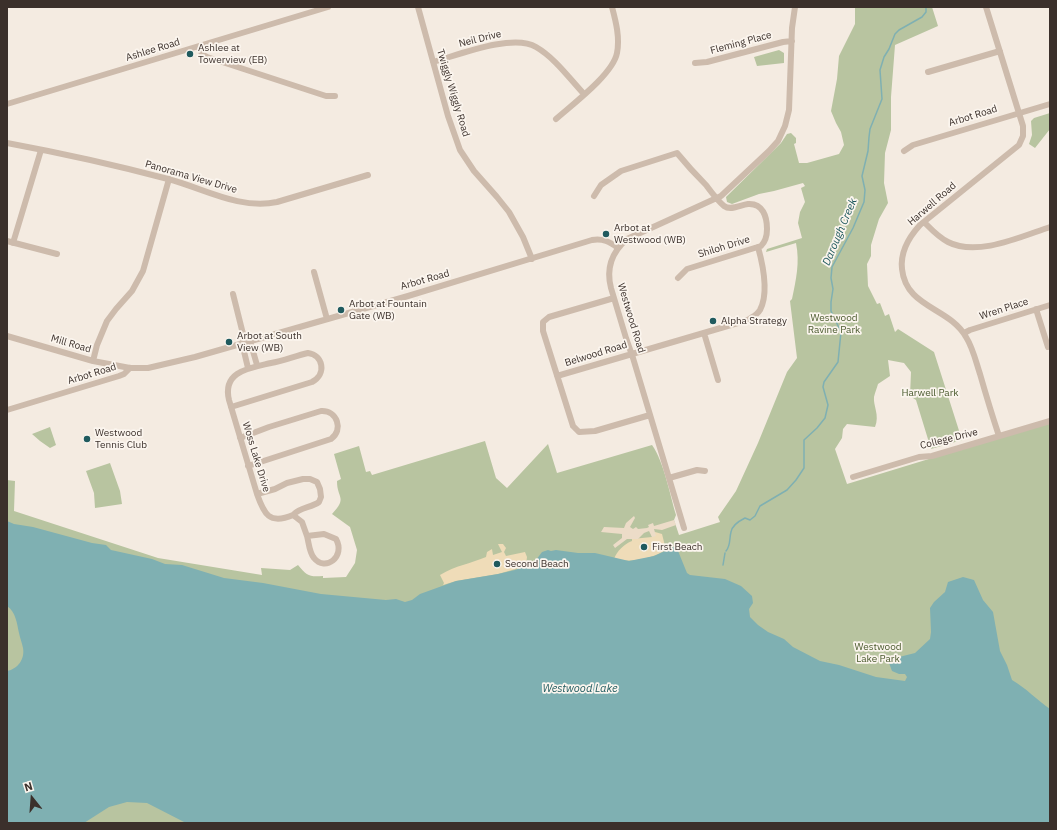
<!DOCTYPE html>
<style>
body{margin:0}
#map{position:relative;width:1057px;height:830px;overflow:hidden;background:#f4ebe1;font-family:"IBM Plex Sans",sans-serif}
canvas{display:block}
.frame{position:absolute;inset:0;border:8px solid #3b302b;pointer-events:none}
.north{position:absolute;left:12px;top:778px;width:40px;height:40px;-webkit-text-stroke:3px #fbf5ee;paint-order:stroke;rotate:343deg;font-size:11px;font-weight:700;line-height:16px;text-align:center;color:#3b302b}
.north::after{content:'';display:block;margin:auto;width:14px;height:18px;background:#3b302b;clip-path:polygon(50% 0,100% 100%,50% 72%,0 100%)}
</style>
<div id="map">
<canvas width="1057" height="830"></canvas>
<div class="frame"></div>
<div class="north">N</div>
</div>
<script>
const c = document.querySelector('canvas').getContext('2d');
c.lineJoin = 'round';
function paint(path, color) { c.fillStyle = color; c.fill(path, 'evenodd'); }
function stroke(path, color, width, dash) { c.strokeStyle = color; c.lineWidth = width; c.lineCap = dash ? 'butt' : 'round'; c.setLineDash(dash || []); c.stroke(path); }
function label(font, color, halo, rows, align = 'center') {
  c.font = font + ' "IBM Plex Sans",sans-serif'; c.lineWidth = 3.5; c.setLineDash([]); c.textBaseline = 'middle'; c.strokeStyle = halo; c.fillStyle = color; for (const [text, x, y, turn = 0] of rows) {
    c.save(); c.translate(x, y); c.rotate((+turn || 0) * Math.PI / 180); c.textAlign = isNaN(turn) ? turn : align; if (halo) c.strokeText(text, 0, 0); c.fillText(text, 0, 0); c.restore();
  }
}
paint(new Path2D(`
 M855 7H932L938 26 895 45 891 97V130L885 153 884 183 888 203 879 219 871 245V256L867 264 868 286 877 304 880 303 885 316 889 314 895 332 898 329 934 352 962 440 931 449 916 400 910 396 911 372 904 363 888 360 890 376 878 384C877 388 875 392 874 397 873 406 880 415 875 427L847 424 843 429 842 438 835 449 847 484 1050 422V823H7V480L15 481 14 511 158 558 262 575 261 568 290 570 298 565C307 576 309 577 323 576V578L346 577 355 563 357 550 350 527 332 514C348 497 337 499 337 481L341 479 334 454 359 446 366 472 370 471 372 475 485 441 496 478 507 488 548 444 557 473 652 445C664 462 670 495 676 515L674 520 679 535 720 522 718 517 736 491 758 443 787 372 797 358 790 301 792 299C796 279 800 263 796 243L766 252 767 249 802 238 798 223 800 212 805 202 801 188 805 186 803 183 774 191 759 194 732 204 727 202 726 197 781 143 787 134 791 133 796 138V143L794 144 799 163H807L839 154 844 145 841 132 836 123 831 111 837 79 839 56 855 24Z
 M779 50 784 53V63L757 66 754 57Z
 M1050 113V129L1035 148 1029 144 1032 135 1031 121 1034 118Z
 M50 427 56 445 50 448 40 441 32 434Z
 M110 463 120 491 122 504 95 508 94 493 86 471Z`), '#b8c4a0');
paint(new Path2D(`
 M655 532 662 534 666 550C650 559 633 563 614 559 617 551 624 544 632 541V539L652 537 651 533Z
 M498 544H503L506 548 504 552 506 556 525 552 527 557 526 566 498 574 456 581 443 585 444 583 440 575C456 565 470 564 486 557L487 552 492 549 493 555 502 552Z`), '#efdcb8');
paint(new Path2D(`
 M634 516 635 518 630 527 633 529 636 527 638 529 647 528 649 527 648 525 653 523 654 526 674 520 676 525 662 530 654 529 656 536 652 537 649 531 644 533 638 539H627L615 548 613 545 622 538V534L601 532 604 527 624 528 626 523Z`), '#ecdcc8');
paint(new Path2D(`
 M7 521 14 524 33 527 92 543 106 545 111 550 152 559 165 564 182 565 224 578 263 583 321 594 386 600 396 599 405 602 412 600 420 594 456 581 498 574 515 570 526 566 536 560 542 552 548 550 551 551 556 550 578 553H595L629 561 654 556 676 546 687 573 690 575 725 579 741 586 752 596 753 603 749 609 750 617 758 625 768 632 784 639 793 647 820 661 839 665 876 677 905 681 907 677 905 674H899L892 671 889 663 891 659 915 653 930 639 931 632 930 608 934 602 945 592 948 582 963 577 974 580 983 600 993 612 1000 651 1007 665 1012 680C1026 688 1037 700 1050 709V823H186L147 803 127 802 109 807 84 823H7V671C18 669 25 659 23 648 22 643 20 638 19 633 17 624 16 612 7 606Z`), '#7fb0b2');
stroke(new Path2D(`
 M726 551C731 545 729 539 731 532 732 525 739 521 745 518L750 520 755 516 760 506 787 490 796 480 804 468V440L817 428 825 418 828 405 823 387 824 382 838 362 841 332 831 311V302L833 289 831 278 832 267 853 228 864 202 865 190 862 176 868 151 869 137 870 129 882 99 880 70 884 57 889 49 895 34 899 30 922 17 926 12V7
 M723 565 725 553`), '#7fb0b2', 1.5);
stroke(new Path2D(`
 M418 7 448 116 460 150 474 171 497 197 509 212 523 237 532 259
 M986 7 1023 126V136L1019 145 920 225C909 237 900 251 902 269 906 308 949 307 966 337 973 348 976 362 980 374 986 395 992 415 999 436
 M198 47 203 55 207 57 326 96H335
 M433 62C458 55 513 33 536 47 555 58 569 78 584 94
 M695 63 707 62 783 42 792 41
 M928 72 1000 51
 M7 104 328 7
 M556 119C573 104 613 74 617 53 620 38 616 22 612 7
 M7 143C61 153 115 165 168 179 203 188 239 210 277 202L368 175
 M904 151 913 145 1050 104
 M594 196 601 185 621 171 677 153C686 164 696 175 706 185 712 193 717 200 724 206 731 211 740 205 748 204 763 203 767 217 767 229 767 236 766 241 761 246L687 269 678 278
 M924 222C931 229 938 237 948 242 977 257 1020 237 1050 227
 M7 241 57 254
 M13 243 41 150
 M314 272 327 319
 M233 294 245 342
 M614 298 549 317 543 322V331L573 426 579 432 595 431 650 415
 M1036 309 1048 347
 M704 333 718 380
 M964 333 970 330 1050 305
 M7 336 93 361 130 368H148L195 357 408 296 592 240C603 238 610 242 618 248
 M250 341 257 365
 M242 343 248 368
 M93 361 97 345 107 321 116 309 132 291 143 271 169 179
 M557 376 748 320C752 317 757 315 760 310 769 293 763 265 758 247
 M231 407 312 382C327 374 323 355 308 353 295 356 283 361 271 363 250 368 222 371 229 400L257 494C264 514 269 525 293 515L302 522 307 536
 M7 410 119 376 124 374 130 368
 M240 438 269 427 321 411C337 410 344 430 331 439L248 466
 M853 477 919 457 932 456 1050 421
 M669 478 697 470 705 471
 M257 494 275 489 287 483 303 479H310L317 482 320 489 321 497 319 502C311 508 300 507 293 515
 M684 528 633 358 626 338 611 288C606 269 612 252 627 239L721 196 769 151 778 141 785 126 789 110 792 28 795 7
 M324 534 336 539C346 557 325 572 314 558 309 552 309 543 307 536Z`), '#cdbbac', 6);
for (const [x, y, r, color] of [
 [190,54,4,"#1f5a5e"],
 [606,234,4,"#1f5a5e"],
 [341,310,4,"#1f5a5e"],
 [713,321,4,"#1f5a5e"],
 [229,342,4,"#1f5a5e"],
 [87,439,4,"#1f5a5e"],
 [644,547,4,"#1f5a5e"],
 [497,564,4,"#1f5a5e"]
]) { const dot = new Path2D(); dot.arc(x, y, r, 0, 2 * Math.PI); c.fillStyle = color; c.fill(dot); stroke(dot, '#fbf5ee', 1.5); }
label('10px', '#3b302b', '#fbf5ee', [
 ["Neil Drive",480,39,-14],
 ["Fleming Place",741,43,-15],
 ["Ashlee Road",153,50,-17],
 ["Twiggly Wiggly Road",453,93,73],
 ["Arbot Road",973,116,-17],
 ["Panorama View Drive",191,177,16],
 ["Harwell Road",932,204,-41],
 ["Shiloh Drive",724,247,-17],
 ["Arbot Road",425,280,-16],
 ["Wren Place",1004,309,-18],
 ["Westwood Road",631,318,73],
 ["Mill Road",71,344,16],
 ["Belwood Road",596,354,-17],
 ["Arbot Road",92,374,-17],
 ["College Drive",949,439,-14],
 ["Woss Lake Drive",256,457,73]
]);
label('10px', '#3b302b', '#fbf5ee', [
 ["Ashlee at",198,48],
 ["Towerview (EB)",198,60],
 ["Arbot at",614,228],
 ["Westwood (WB)",614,240],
 ["Arbot at Fountain",349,304],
 ["Gate (WB)",349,316],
 ["Alpha Strategy",721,321],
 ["Arbot at South",237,336],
 ["View (WB)",237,348],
 ["Westwood",95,433],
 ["Tennis Club",95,445],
 ["First Beach",652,547],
 ["Second Beach",505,564]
], 'left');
label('10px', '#4a5a2e', '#fbf5ee', [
 ["Westwood",834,318],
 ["Ravine Park",834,330],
 ["Harwell Park",930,393],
 ["Westwood",878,647],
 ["Lake Park",878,659]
]);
label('italic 11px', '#1f5a5e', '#fbf5ee', [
 ["Darough Creek",840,232,-67],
 ["Westwood Lake",580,689]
]);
</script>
